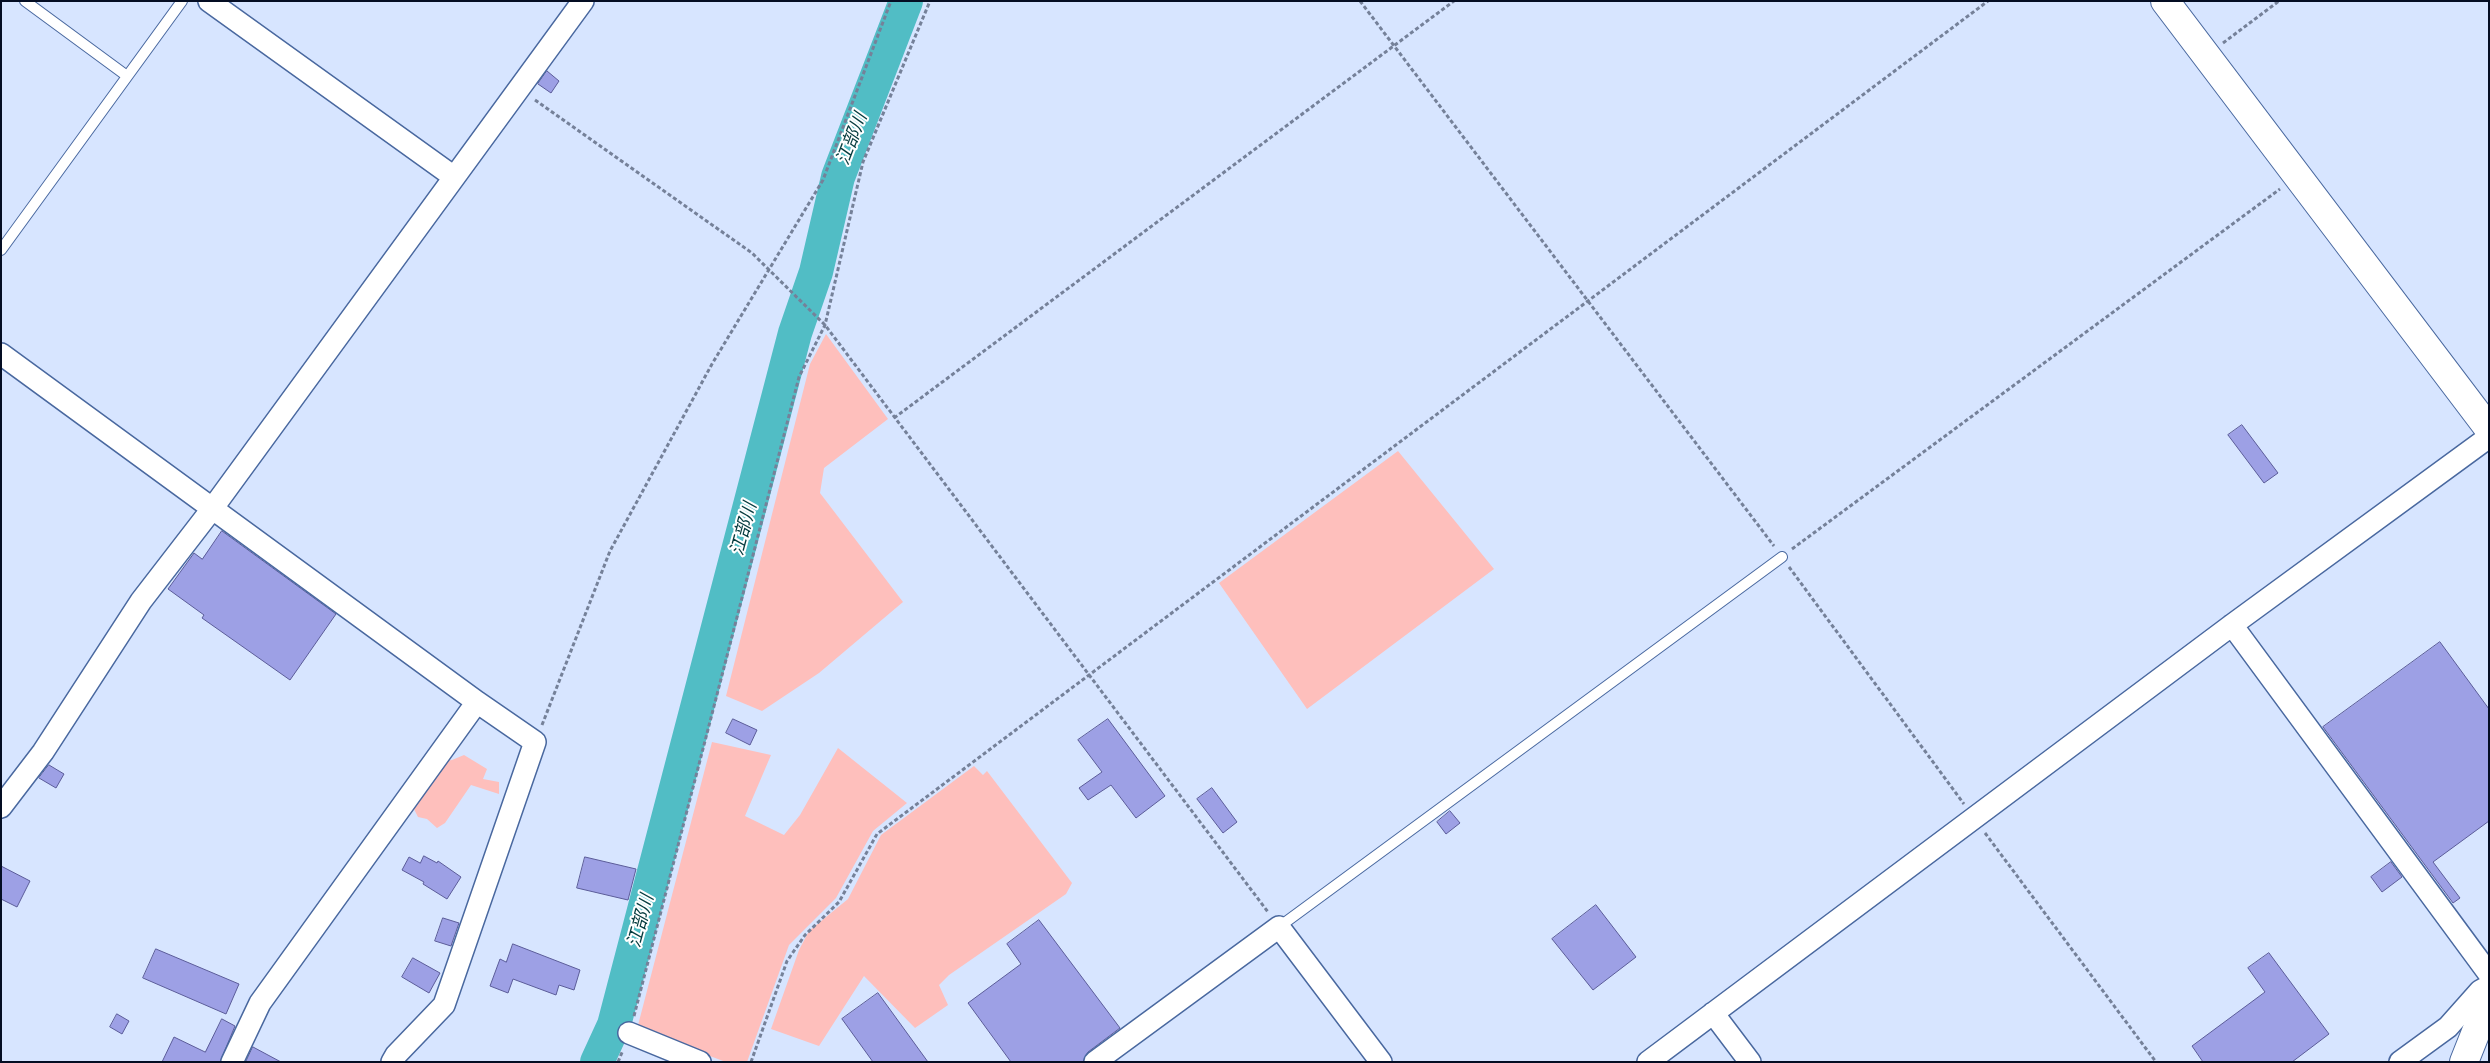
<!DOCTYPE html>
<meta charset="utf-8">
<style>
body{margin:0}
#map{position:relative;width:2490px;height:1063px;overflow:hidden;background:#d7e5ff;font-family:"Work Sans",sans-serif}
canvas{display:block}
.frame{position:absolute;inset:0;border:2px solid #040d23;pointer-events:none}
</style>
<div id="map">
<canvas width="2490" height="1063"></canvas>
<div class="frame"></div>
</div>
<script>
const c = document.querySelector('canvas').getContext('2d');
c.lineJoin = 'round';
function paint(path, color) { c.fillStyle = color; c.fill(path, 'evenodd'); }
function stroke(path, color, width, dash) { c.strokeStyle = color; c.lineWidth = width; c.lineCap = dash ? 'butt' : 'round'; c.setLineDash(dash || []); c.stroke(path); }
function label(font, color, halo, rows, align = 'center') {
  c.font = font + ' "Work Sans","Noto Sans JP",sans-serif'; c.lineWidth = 4; c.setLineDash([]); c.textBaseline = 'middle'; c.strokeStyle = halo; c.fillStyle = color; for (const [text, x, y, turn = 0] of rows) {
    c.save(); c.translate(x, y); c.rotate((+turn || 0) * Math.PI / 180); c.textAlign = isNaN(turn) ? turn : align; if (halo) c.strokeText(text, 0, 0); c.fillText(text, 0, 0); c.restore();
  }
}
paint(new Path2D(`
 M826 334 888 419 824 468 820 493 903 602 819 673 762 711 726 696 810 364Z
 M1398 451 1494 569 1307 709 1219 583Z
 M712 742 771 755 745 816 784 835 800 815 838 748 907 803 873 831 836 898 789 945 747 1062H726L637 1029Z
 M464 755 487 769 483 779 499 782V794L471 785 445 823 437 828 427 819 418 817 413 807 432 763 452 760Z
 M974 766 983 775 987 771 1072 883 1066 894 949 975 939 985 948 1005 915 1028 864 976 819 1046 771 1029 799 950 809 931 848 899 881 835Z`), '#febfbc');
stroke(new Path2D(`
 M597 1062 614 1025 795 333 816 272 838 177 906 1`), '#51bdc5', 34);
const building = new Path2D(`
 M547 71 559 81 551 93 538 84Z
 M2242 425 2278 473 2264 483 2228 435Z
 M222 531 336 614 290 680 202 618 204 615 168 589 194 553 202 559Z
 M2440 642 2489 709V821L2433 862 2460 898 2453 903 2323 727Z
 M733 719 757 730 750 745 726 733Z
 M1108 719 1165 796 1136 818 1111 785 1088 800 1079 788 1102 772 1078 740Z
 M49 765 64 774 56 788 39 778Z
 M1212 788 1237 822 1223 833 1197 799Z
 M1450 811 1460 823 1446 834 1437 822Z
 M424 856 437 863 438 861 461 877 447 899 423 884 424 882 402 870 409 857 420 863Z
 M585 857 636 869 628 900 577 888Z
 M2391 862 2402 877 2382 892 2371 877Z
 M1 866 30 881 17 907 1 899Z
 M1596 905 1636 957 1593 990 1552 939Z
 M443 918 459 923 451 946 435 941Z
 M1039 920 1120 1028 1088 1052 1083 1062H1011L968 1003 1021 964 1007 944Z
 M513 944 580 970 574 990 559 985 556 995 513 979 508 993 490 986 500 959 506 962Z
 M156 949 239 984 226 1014 143 978Z
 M2269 953 2329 1034 2292 1062H2203L2192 1046 2265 992 2248 968Z
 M413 958 440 973 429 993 402 977Z
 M878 993 928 1062H873L842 1019Z
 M117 1014 129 1021 122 1034 110 1027Z
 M222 1019 235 1026 220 1062H162L174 1037 205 1052Z
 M253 1047 281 1062H246Z`);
paint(building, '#9da0e5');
stroke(building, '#5b5c99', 1);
const lane = new Path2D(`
 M25 1 127 76
 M1 250 182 1
 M1279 927 1782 557`);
const street = new Path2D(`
 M209 1 454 177
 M1 354 477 702 535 742 444 1005 396 1055 392 1062
 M2232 625 2489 974
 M1 807 43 752 141 601 212 509 583 1
 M1713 1013 1750 1062
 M629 1033 700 1062
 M232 1062 260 1003 477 702
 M1095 1062 1279 927 1381 1062
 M1648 1062 2232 625 2489 437
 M2400 1062 2448 1027 2480 991 2489 986`);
const secondary = new Path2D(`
 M2165 1 2489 429
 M2464 1062 2489 999`);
stroke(lane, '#49689f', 12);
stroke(street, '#49689f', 24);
stroke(secondary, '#49689f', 30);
stroke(new Path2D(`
 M1360 1 1774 546
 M2223 43 2279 1
 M535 100 752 253 825 325 1268 912
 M894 418 1454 1
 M1792 549 2280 189
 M1789 567 1964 804
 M542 725 610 551 712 364 823 180 891 1
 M1985 833 2156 1062
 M634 1016 799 377 825 325 863 162 930 1
 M618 1062 623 1050
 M751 1062 787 961 805 935 839 902 877 834 1988 1`), '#758199', 3, [4, 2.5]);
stroke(lane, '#fff', 10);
stroke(street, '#fff', 21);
stroke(secondary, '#fff', 28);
label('italic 18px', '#043a3d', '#fff', [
 ["江部川",852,139,-69],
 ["江部川",744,529,-75],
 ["江部川",641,921,-75]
]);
</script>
